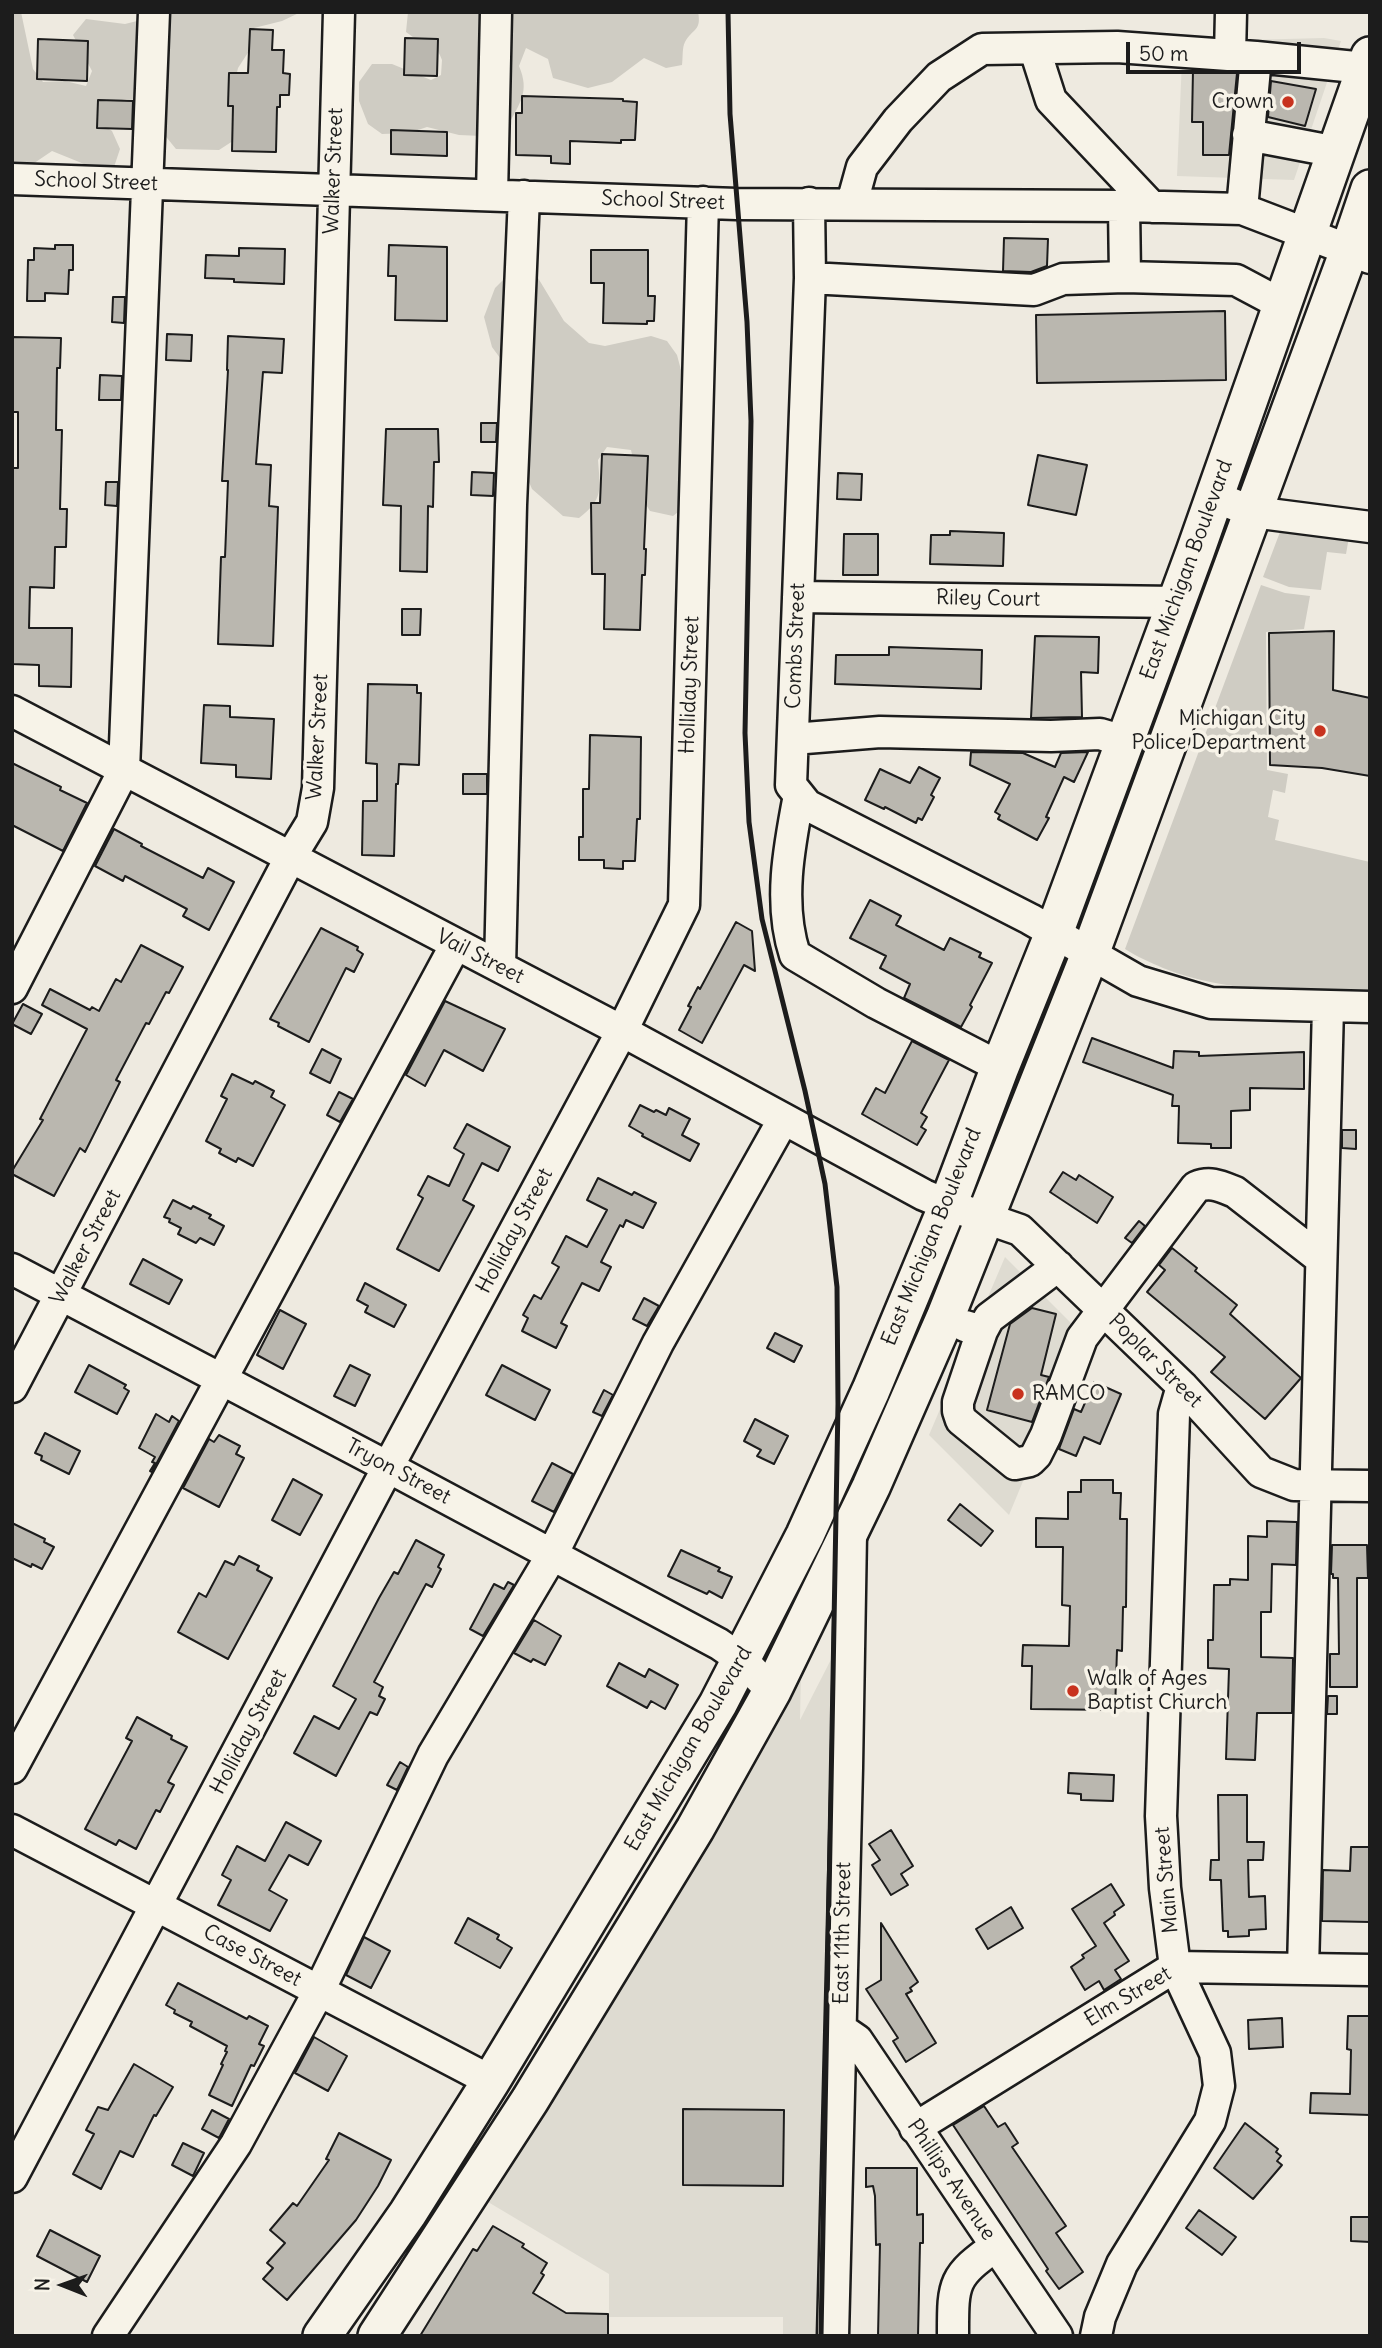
<!DOCTYPE html>
<style>
body{margin:0}
#map{position:relative;width:1382px;height:2348px;overflow:hidden;background:#eeeae0;font-family:Delius,sans-serif}
canvas{display:block}
.frame{position:absolute;inset:0;border:14px solid #1c1c1c;pointer-events:none}
.north{position:absolute;left:28px;top:2250px;width:70px;height:70px;-webkit-text-stroke:5px #f7f3e8;paint-order:stroke;rotate:271deg;font-size:19px;font-weight:700;line-height:28px;text-align:center;color:#1c1c1c}
.north::after{content:'';display:block;margin:auto;width:24px;height:32px;background:#1c1c1c;clip-path:polygon(50% 0,100% 100%,50% 72%,0 100%)}
.scale{position:absolute;left:1126px;top:42px;width:175px;height:32px;box-sizing:border-box;border:4px solid #1c1c1c;border-top:0;padding-left:9px;font-size:21px;line-height:24px;white-space:nowrap;color:#1c1c1c;-webkit-text-stroke:5px #f7f3e8;paint-order:stroke}
</style>
<div id="map">
<canvas width="1382" height="2348"></canvas>
<div class="frame"></div>
<div class="north">N</div>
<div class="scale">50 m</div>
</div>
<script>
const c = document.querySelector('canvas').getContext('2d');
c.lineJoin = 'round';
function paint(path, color) { c.fillStyle = color; c.fill(path, 'evenodd'); }
function stroke(path, color, width, dash) { c.strokeStyle = color; c.lineWidth = width; c.lineCap = dash ? 'butt' : 'round'; c.setLineDash(dash || []); c.stroke(path); }
function label(font, color, halo, rows, align = 'center') {
  c.font = font + ' Delius,sans-serif'; c.lineWidth = 7; c.setLineDash([]); c.textBaseline = 'middle'; c.strokeStyle = halo; c.fillStyle = color; for (const [text, x, y, turn = 0] of rows) {
    c.save(); c.translate(x, y); c.rotate((+turn || 0) * Math.PI / 180); c.textAlign = isNaN(turn) ? turn : align; if (halo) c.strokeText(text, 0, 0); c.fillText(text, 0, 0); c.restore();
  }
}
paint(new Path2D(`
 M1183 37 1246 40 1324 38 1341 41 1294 180 1177 176Z
 M1005 1257 1080 1332 1038 1445 1009 1515 929 1435Z
 M843 1636 830 2336H783V2317H609V2274L483 2199 801 1671 800 1720Z`), '#dedbd1');
paint(new Path2D(`
 M12 12H21L33 69 43 82 65 81 86 86 92 71 73 35 86 19 125 24 141 20 142 12H301L282 21 254 28 251 48 238 68 231 99 246 120 236 139 219 150 176 149 136 100 127 99 100 104V123L112 131 120 149 114 167 89 166 52 151 24 170 12 164Z
 M408 12H698C702 31 692 29 685 42 682 47 683 58 682 65L666 68 644 58 612 82 588 88 553 78 548 59 526 48 519 66C530 92 520 102 508 126L482 136 459 135 427 127 409 133 382 134 368 124 359 101V82L372 64H392L431 80 441 75 442 60 436 46 417 40 406 32Z
 M524 272 538 278 564 321 589 343 605 346 651 336 667 341 677 355 686 389 681 415 690 490 686 506 673 516 650 511 642 498 631 450 607 447 598 460C600 489 604 499 579 518L563 516 532 489 523 468 511 373 492 347 484 317 495 288 506 277Z
 M1280 532 1349 537 1346 554 1327 552 1321 590 1289 587 1263 577Z
 M1261 585 1285 593 1310 596 1304 629 1266 632 1267 770 1288 774 1285 793 1273 790 1268 817 1279 820 1275 840 1370 862V991C1299 990 1231 995 1163 968 1150 962 1137 957 1125 949Z`), '#cfccc3');
const building = new Path2D(`
 M250 29 273 30 272 50H284L283 73 290 74 289 95H280V107H277L276 152 232 151 233 106H228L229 73H248Z
 M405 38 438 39 437 76 404 75Z
 M38 39 88 41 87 81 37 79Z
 M1193 70 1237 73 1229 155H1203V122H1192Z
 M1271 81 1316 89 1305 126 1268 117Z
 M522 96 623 99V101L637 102 635 140H621V143L570 141V164L551 163V156L516 155V113H522Z
 M98 100 133 101 132 129 97 128Z
 M391 130 447 132V156L391 154Z
 M1004 238 1048 239 1047 266 1031 272 1003 271Z
 M55 245H73V270H69L68 294 45 293V301H27L28 260H34V248L55 249Z
 M389 245 447 247V321L395 320 396 276H388Z
 M239 248 285 249 284 284 234 282V279L205 278 206 255 239 256Z
 M591 250H648V296H655L654 321H647V324L603 323 604 283H591Z
 M113 297H125L124 323 112 322Z
 M1225 311 1226 380 1037 383 1036 315Z
 M167 334 192 335 191 361 166 360Z
 M228 336 284 339 282 373 263 372 256 464 271 465 269 506 278 507 273 646 218 644 221 557H225L228 481H222L228 370H227Z
 M12 337 61 338 60 368H57L56 430H62L60 509H67L66 547H55L54 588 30 587 29 628H72L71 687 39 686V665L12 664V468H18V412H12Z
 M100 375 122 376 121 400H99Z
 M481 423H497L496 442H481Z
 M386 429H438L439 462H434L433 507 428 506 427 572 400 571 401 506 383 505Z
 M602 454 648 456 644 549H646L645 575H642L640 630 604 629 605 574H592L591 503H600Z
 M1038 455 1087 465 1076 515 1028 505Z
 M472 472 494 473 493 496 471 495Z
 M838 473 862 474 861 500 837 499Z
 M106 482H118L117 506 105 505Z
 M950 531 1004 533 1003 566 930 564 931 535H950Z
 M844 534H878V575H843Z
 M402 609H421L420 635H402Z
 M1334 631 1333 690 1370 698V776L1322 768 1270 765 1269 633Z
 M1035 636 1099 637 1098 673 1081 672 1082 717 1031 718Z
 M889 647 982 650 981 689 835 684 836 655H889Z
 M368 684 417 685V693H421L419 765 399 764 398 784H396L394 856 362 855 363 801H377V764L366 763Z
 M204 705 230 706V717L274 719 271 779 236 777V765L201 763Z
 M590 735 641 737 640 819H637L635 861H623V869L604 868V860H579V837H583V789H589Z
 M971 752 1023 753 1055 767 1061 753 1088 752 1074 782 1064 777 1046 817 1049 818 1037 840 998 819 1000 815 995 812 1010 784 970 765Z
 M12 763 61 787 60 790 87 803 63 851 12 825Z
 M919 767 940 778 931 795 934 797 922 820 918 818 916 823 885 807 884 809 865 800 880 769 910 783Z
 M463 774H487V794H463Z
 M114 829 142 844 141 846 203 878 208 868 234 882 209 930 183 916 187 909 125 876 123 881 95 866Z
 M870 900 901 916 896 925 944 950 950 938 981 953 979 957 992 963 970 1005 972 1007 961 1027 904 998 910 984 880 968 886 956 850 938Z
 M736 922 752 931 755 971 744 965 702 1043 679 1030 691 1007 688 1006 698 987 700 989Z
 M321 928 358 947 357 950 363 954 354 972 346 968 309 1042 278 1026 279 1023 270 1019Z
 M141 945 183 967 169 993 166 992 149 1024 146 1023 116 1080 120 1082 85 1152 80 1148 54 1196 12 1174V1171L43 1120 40 1119 87 1029 42 1005 50 989 90 1010 92 1007 99 1011 116 979 121 982Z
 M445 1001 505 1029 483 1071 444 1050 425 1086 406 1075Z
 M23 1004 42 1014 31 1034 12 1024Z
 M1092 1038 1173 1068 1174 1051 1199 1052V1056L1304 1052V1089L1250 1088V1110L1231 1111V1148H1211V1144L1178 1143 1179 1106H1172L1173 1095 1083 1062Z
 M912 1041 949 1060 921 1113 927 1117 921 1127 926 1130 917 1145 862 1114 876 1088 885 1093Z
 M322 1049 341 1059 330 1083 310 1073Z
 M232 1074 253 1084 255 1081 274 1091 271 1097 285 1105 253 1166 238 1158 236 1162 219 1153 221 1149 206 1141 227 1099 221 1096Z
 M339 1092 353 1099 340 1122 327 1115Z
 M640 1105 654 1112 656 1110 666 1115 669 1108 690 1119 682 1135 699 1144 690 1161 642 1136 643 1134 629 1126Z
 M467 1124 510 1147 498 1171 482 1163 463 1200 474 1206 439 1271 397 1249 423 1198 418 1195 428 1176 449 1186 464 1154 454 1148Z
 M1342 1130H1356V1149L1342 1148Z
 M1063 1172 1076 1180 1079 1175 1113 1197 1097 1223 1050 1192Z
 M598 1178 632 1195 634 1192 656 1203 643 1228 626 1220 623 1227 620 1225 601 1262 611 1267 599 1291 582 1283 561 1323 567 1326 556 1348 522 1331 528 1318 523 1315 534 1295 541 1299 559 1267 552 1263 566 1236 587 1247 607 1210 587 1200Z
 M173 1200 191 1209 193 1206 211 1215 209 1218 224 1226 214 1245 200 1238 196 1243 178 1234 181 1228 169 1222 170 1219 164 1217Z
 M1139 1221 1145 1226 1132 1243 1125 1238Z
 M1172 1248 1197 1268 1195 1271 1237 1305 1230 1314 1301 1378 1265 1419 1211 1372 1225 1357 1147 1292 1165 1270 1159 1265Z
 M143 1259 182 1280 169 1304 130 1284Z
 M365 1283 406 1305 394 1327 365 1312 368 1306 357 1300Z
 M644 1298 659 1306 647 1326 633 1319Z
 M1032 1308 1056 1314 1041 1375 1049 1377 1032 1422 987 1410 1010 1324Z
 M280 1310 306 1324 283 1369 257 1355Z
 M775 1333 802 1346 794 1362 767 1348Z
 M89 1365 126 1385 124 1388 129 1391 117 1414 75 1392Z
 M350 1365 370 1375 355 1406 334 1396Z
 M502 1365 550 1390 535 1420 486 1395Z
 M1094 1382 1121 1394 1100 1444 1084 1437 1076 1456 1059 1449 1074 1409 1081 1412Z
 M604 1390 613 1395 602 1416 593 1412Z
 M156 1414 169 1422 172 1416 179 1421 152 1472 150 1471 155 1463 152 1462 155 1457 139 1448Z
 M755 1419 788 1436 774 1464 757 1456 761 1450 744 1441Z
 M45 1433 80 1451 69 1474 41 1460 42 1456 35 1453Z
 M219 1435 240 1446 236 1454 244 1458 219 1507 183 1488 209 1439 214 1442Z
 M552 1463 573 1474 554 1512 532 1501Z
 M293 1479 322 1495 300 1535 272 1520Z
 M1081 1480H1113V1493H1121L1120 1519H1127L1126 1607H1123L1122 1651 1117 1650 1115 1710 1031 1709 1032 1666H1022L1023 1645 1069 1646 1070 1606 1062 1605 1063 1547H1036V1518L1068 1519V1492H1081Z
 M960 1504 993 1531 981 1546 948 1520Z
 M1267 1521 1297 1522 1296 1565 1272 1564 1271 1612H1261V1657L1293 1658 1292 1713H1257L1255 1760 1226 1759 1229 1669 1208 1668V1640H1213L1214 1585H1230V1579L1248 1580V1536L1267 1537Z
 M12 1523 45 1539 44 1542 54 1547 42 1569 32 1564 31 1567 12 1558Z
 M416 1540 444 1555 438 1567 441 1569 432 1587 426 1584 374 1682 383 1687 379 1696 385 1699 377 1715 370 1712 336 1776 294 1753 314 1716 339 1729 356 1699 333 1686 379 1598 394 1572 398 1574Z
 M1332 1545H1367L1368 1578H1357V1687H1330V1654H1339L1338 1578H1333V1574H1331Z
 M681 1550 720 1568 718 1571 732 1577 722 1598 709 1591 707 1594 668 1576Z
 M239 1556 259 1566 257 1570 272 1578 228 1659 178 1632 199 1593 206 1597 225 1561 234 1565Z
 M508 1582 514 1585 483 1636 470 1629 494 1584 504 1589Z
 M534 1620 561 1636 545 1665 533 1659 531 1662 514 1653Z
 M619 1663 645 1677 649 1669 678 1685 665 1709 651 1701 647 1708 607 1686Z
 M1328 1696H1337V1714H1327Z
 M137 1717 172 1736 171 1739 187 1747 168 1782 174 1785 160 1812 156 1810 136 1849 119 1840 116 1845 85 1829 132 1741 126 1738Z
 M400 1762 408 1767 397 1790 387 1785Z
 M1069 1773 1114 1775 1113 1801 1081 1800V1794L1068 1793Z
 M1218 1795H1247V1842H1264L1263 1860H1248L1249 1897 1265 1896 1266 1929 1249 1930V1936L1228 1937V1931H1223L1221 1880H1210L1211 1860H1219Z
 M286 1822 321 1841 308 1865 289 1855 269 1890 287 1900 270 1931 218 1905 231 1880 222 1875 237 1846 265 1861Z
 M891 1830 913 1866 901 1874 908 1885 891 1895 872 1865 880 1860 869 1844Z
 M1351 1847H1370V1922L1322 1921 1323 1870 1350 1871Z
 M1111 1884 1124 1905 1114 1912 1115 1915 1104 1923 1129 1961 1115 1970 1121 1979 1104 1990 1099 1981 1085 1990 1071 1967 1084 1958 1082 1955 1096 1946 1072 1909Z
 M1011 1907 1023 1928 988 1949 976 1929Z
 M468 1918 499 1935 497 1939 512 1948 500 1968 455 1943Z
 M881 1923 918 1982 910 1988 912 1991 906 1994 936 2043 906 2062 893 2041 898 2038 866 1989 881 1980Z
 M364 1937 390 1951 371 1988 346 1975Z
 M178 1983 247 2019 249 2016 268 2026 259 2044 264 2046 254 2066 251 2065 232 2106 209 2095 223 2065 221 2064 227 2052 225 2051 227 2046 190 2026 192 2022 174 2013 175 2010 166 2005Z
 M1348 2016H1370V2115L1310 2113 1311 2093 1350 2094 1351 2050 1347 2049Z
 M1282 2018 1283 2047 1249 2049 1248 2020Z
 M314 2037 347 2056 328 2091 295 2073Z
 M134 2064 173 2087 156 2116 154 2115 133 2157 120 2151 101 2189 73 2174 94 2134 86 2130 98 2107 108 2110Z
 M984 2106 998 2127 1005 2123 1018 2143 1012 2147 1066 2226 1056 2233 1083 2272 1059 2289 1046 2271 1048 2269 953 2125Z
 M683 2109 784 2110 783 2186 683 2185Z
 M212 2110 229 2119 219 2138 202 2129Z
 M1245 2123 1278 2149 1276 2152 1281 2156 1277 2161 1282 2165 1253 2199 1214 2168Z
 M339 2133 391 2160 378 2186 356 2220 287 2300 263 2279 273 2268 267 2263 285 2243 270 2230 293 2203 297 2206 329 2160 326 2159Z
 M183 2143 204 2153 193 2176 172 2165Z
 M866 2168H917V2215L923 2214V2243H920L918 2336H878L880 2244 876 2245 875 2196 873 2186 866 2187Z
 M1199 2210 1236 2237 1222 2255 1186 2228Z
 M1351 2217H1370V2242L1351 2241Z
 M493 2226 524 2244 522 2247 547 2263 541 2273 544 2275 533 2293 566 2313 608 2314V2336H420L473 2249 477 2251Z
 M50 2230 100 2256 87 2282 37 2256Z`);
paint(building, '#bab7af');
stroke(building, '#1c1c1c', 2);
const minor = new Path2D(`
 M1035 50 1051 100 1152 207
 M1230 55 1231 12
 M1248 135 1337 152
 M12 179 737 204 1124 206 1242 209 1370 258
 M492 195 496 12
 M809 203 810 278 791 785 807 805 1030 919 1138 981 1211 1003 1370 1007
 M852 203 862 167 898 120 939 77 982 49 1117 47 1256 57
 M1124 206 1125 277
 M1242 209 1256 57 1365 68
 M810 278 1034 290 1063 279 1125 277 1236 280 1283 305
 M1215 497 1253 512 1370 527
 M798 597 1177 602
 M12 711 622 1031 924 1195 948 1205 1020 1230 1182 1386 1261 1472 1294 1485 1370 1486
 M793 739 880 732 1051 736 1100 734 1124 741
 M799 795C789 847 778 904 795 955L876 1003 1000 1067
 M500 967 511 505 524 196
 M12 988 124 770 154 12
 M12 1269 388 1467 719 1644 742 1660 772 1691
 M965 1326 982 1331 989 1318 1058 1266
 M982 1331 958 1402V1411L961 1420 1015 1464 1030 1461 1036 1455 1046 1435 1082 1338 1196 1187C1210 1181 1220 1186 1235 1192L1321 1259
 M12 1387 290 858 312 822 318 788 339 12
 M12 1768 456 944
 M12 1830 491 2081
 M1303 1969 1328 1007
 M841 2029 857 2040 1057 2336
 M915 2128 1175 1967 1370 1970
 M12 2177 388 1467 622 1031 684 905 703 202
 M108 2336 236 2144 319 1991 433 1755 552 1555 658 1343 783 1120
 M833 2336 847 1768 851 1534
 M953 2336C953 2283 952 2277 996 2246
 M1096 2336 1100 2317 1122 2264 1210 2121 1219 2086 1215 2053 1175 1967 1165 1888 1161 1816 1174 1414 1182 1386`);
const major = new Path2D(`
 M322 2336 408 2213 491 2081 718 1704 805 1535 871 1390 948 1205 1000 1067 1054 933 1195 552 1370 56
 M377 2336 530 2100 695 1829 772 1691 871 1487 945 1318 1090 954 1349 251 1370 189`);
stroke(minor, '#1c1c1c', 35);
stroke(major, '#1c1c1c', 42);
stroke(minor, '#f7f3e8', 30);
stroke(major, '#f7f3e8', 37);
stroke(new Path2D(`
 M728 12 730 114 747 322 751 421 745 733 749 822 762 919 805 1091 825 1184 837 1287 838 1404 821 2336`), '#1c1c1c', 5);
for (const [x, y, r, color] of [
 [1288,102,7,"#c8321e"],
 [1320,731,7,"#c8321e"],
 [1018,1394,7,"#c8321e"],
 [1073,1691,7,"#c8321e"]
]) { const dot = new Path2D(); dot.arc(x, y, r, 0, 2 * Math.PI); c.fillStyle = color; c.fill(dot); stroke(dot, '#f7f3e8', 2.5); }
label('21px', '#1c1c1c', '#f7f3e8', [
 ["Crown",1274,102],
 ["Michigan City",1306,719],
 ["Police Department",1306,743],
 ["RAMCO",1032,1394,"left"],
 ["Walk of Ages",1087,1679,"left"],
 ["Baptist Church",1087,1703,"left"]
], 'right');
label('21px', '#1c1c1c', '#f7f3e8', [
 ["Walker Street",334,171,-88],
 ["School Street",96,182,2],
 ["School Street",663,201,2],
 ["East Michigan Boulevard",1187,570,-70],
 ["Riley Court",988,599,1],
 ["Combs Street",796,646,-88],
 ["Holliday Street",690,685,-88],
 ["Walker Street",318,737,-87],
 ["Vail Street",480,957,27],
 ["Holliday Street",515,1231,-62],
 ["East Michigan Boulevard",932,1237,-68],
 ["Walker Street",86,1247,-62],
 ["Poplar Street",1155,1361,45],
 ["Tryon Street",398,1472,28],
 ["Holliday Street",249,1732,-62],
 ["East Michigan Boulevard",689,1749,-60],
 ["Main Street",1167,1880,-95],
 ["East 11th Street",843,1933,-89],
 ["Case Street",252,1956,28],
 ["Elm Street",1128,1997,-31],
 ["Phillips Avenue",951,2180,56]
]);
</script>
